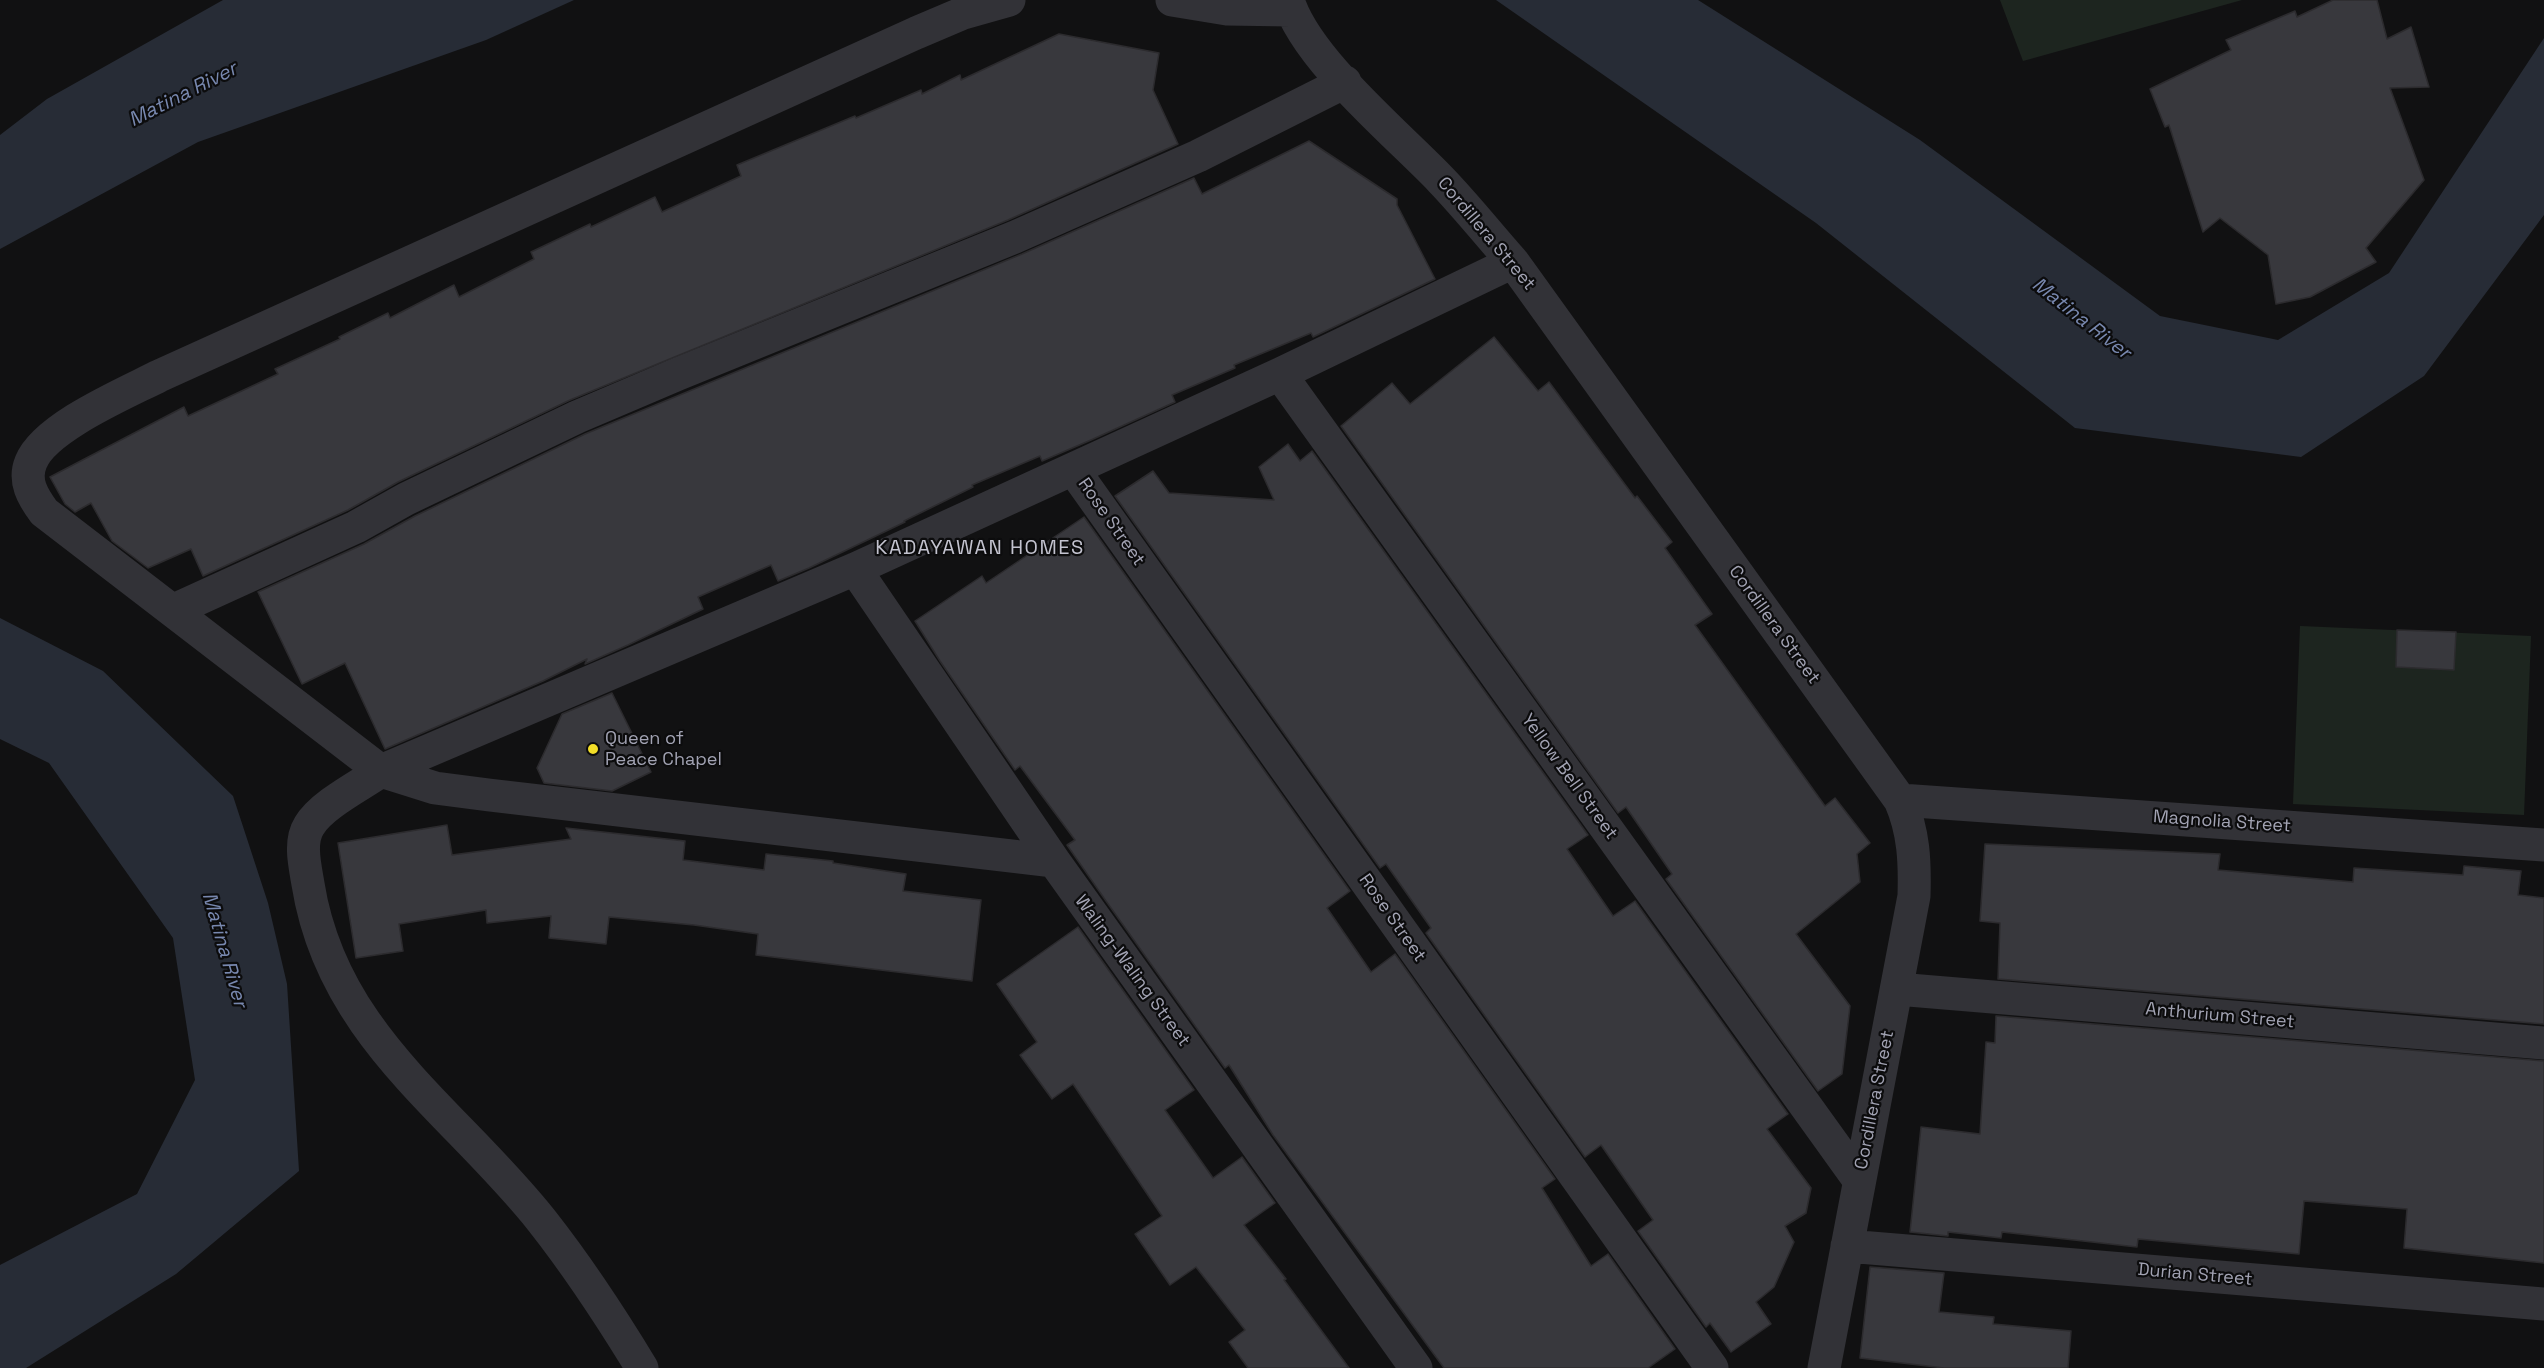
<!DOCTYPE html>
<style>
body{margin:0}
canvas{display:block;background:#111112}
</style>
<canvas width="2544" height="1368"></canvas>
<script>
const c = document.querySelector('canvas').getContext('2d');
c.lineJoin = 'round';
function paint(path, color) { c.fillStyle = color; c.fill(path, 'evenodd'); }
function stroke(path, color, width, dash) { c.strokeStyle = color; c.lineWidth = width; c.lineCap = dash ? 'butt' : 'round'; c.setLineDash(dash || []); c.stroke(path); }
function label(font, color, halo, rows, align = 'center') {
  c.font = font + ' "Space Grotesk",sans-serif'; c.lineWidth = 4.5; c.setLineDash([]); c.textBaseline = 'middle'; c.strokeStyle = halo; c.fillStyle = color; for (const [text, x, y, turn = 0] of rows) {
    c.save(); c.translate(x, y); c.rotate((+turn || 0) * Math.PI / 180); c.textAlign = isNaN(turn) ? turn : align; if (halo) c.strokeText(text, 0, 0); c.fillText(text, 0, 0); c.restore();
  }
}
paint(new Path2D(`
 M2000 0H2242L2023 61Z
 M2300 626 2531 636 2524 815 2293 804Z`), '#1d251f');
paint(new Path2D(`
 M223 0H574L486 40 198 142 0 249V135L47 99Z
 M1496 0H1698L1920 140 2160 316 2278 340 2389 273 2544 38V215L2424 376 2301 457 2075 428 1816 223Z
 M0 618 103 671 233 796 268 903 287 984 299 1171 176 1274 26 1368H0V1265L137 1194 195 1080 173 938 49 763 0 739Z`), '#272c36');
const building = new Path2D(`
 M2333 0H2377L2387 39 2411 27 2429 87 2390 88 2424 180 2366 248 2376 262 2310 297 2276 304 2268 255 2220 218 2203 232 2169 125 2165 127 2150 89 2231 50 2226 40 2295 11 2297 17Z
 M1059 34 1159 53 1153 90 1178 144 1008 220 570 400 398 482 348 510 203 576 191 549 148 568 112 541 91 503 75 512 65 504 50 477 184 407 188 416 278 374 275 369 340 339 339 337 388 313 390 318 454 285 459 297 534 259 531 252 590 224 591 227 655 197 662 212 741 176 737 165 855 116 856 118 921 90 922 94 960 75 961 80Z
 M1309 141 1397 199V205L1435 279 1313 337 1311 333 1234 365 1235 368 1172 395 1175 402 1091 440 1042 461 1040 456 972 485 973 487 904 521 905 522 809 568 778 581 771 565 698 597 703 609 628 645 585 664 587 659 543 681 385 749 345 663 302 684 258 592 364 544 415 516 585 434 1022 254 1194 178 1202 194Z
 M1494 337 1538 391 1549 382 1635 498 1637 496 1672 542 1665 548 1712 614 1695 625 1825 806 1835 798 1870 843 1857 854 1860 882 1796 934 1850 1006 1842 1074 1818 1091 1666 879 1672 874 1626 807 1618 813 1341 426 1392 383 1410 404Z
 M1288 444 1300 461 1312 451 1588 835 1567 849 1613 916 1635 901 1788 1114 1767 1129 1811 1188 1806 1213 1785 1226 1794 1242 1774 1287 1756 1302 1771 1324 1731 1352 1710 1323 1706 1327 1638 1231 1653 1220 1601 1145 1585 1157 1426 933 1431 928 1386 864 1380 868 1115 496 1153 471 1169 493 1274 500 1259 467Z
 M1084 517 1350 891 1327 908 1371 972 1395 954 1555 1179 1542 1188 1591 1266 1608 1254 1675 1349 1648 1368H1444L1273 1135 1229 1065 1225 1068 1106 901 1067 845 1075 840 1020 766 1015 770 940 661 915 621 982 576 986 583Z
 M2397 630 2456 632 2454 670 2396 667Z
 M612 693 651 772 612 791 544 783 537 768 562 714Z
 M447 825 452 855 571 839 566 828 685 841 683 860 764 870 766 854 833 861V863L906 874 903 891 981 900 972 981 756 955 758 934 694 925 609 917 606 944 549 938 551 916 487 923 486 910 399 924 403 951 356 958 338 843Z
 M1985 844 2220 854 2218 870 2353 882 2354 868 2463 875 2464 866 2521 871 2518 895 2544 898V1024L1998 979 2000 923 1980 921Z
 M1078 927 1194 1090 1165 1110 1213 1178 1242 1157 1275 1203 1244 1225 1286 1279 1284 1280 1349 1368H1248L1229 1342 1245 1330 1196 1267 1170 1285 1135 1234 1162 1216 1073 1084 1052 1099 1020 1055 1037 1042 997 984Z
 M1996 1016 2544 1061V1263L2404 1248 2407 1209 2304 1201 2299 1254 2138 1239 2137 1247 2002 1232 2001 1238 1948 1232V1236L1910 1232 1921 1127 1980 1134 1986 1042 1995 1043Z
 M1870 1267 1944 1273 1939 1312 1994 1317 1993 1324 2071 1331 2068 1368H1944L1860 1358Z`);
paint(building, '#38383d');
stroke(building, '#2c2b2e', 1.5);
stroke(new Path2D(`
 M1009 0 963 13 916 33 159 376C126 393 45 427 31 462 23 481 33 497 44 512L381 771 435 788 489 795 1054 861
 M1172 0 1227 9 1291 10
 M1288 0C1306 59 1397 134 1441 180 1466 206 1489 235 1513 262L1900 800C1914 832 1915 862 1914 896L1824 1368
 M1280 374 1859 1180
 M1073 469 1712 1368
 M855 569 1054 861 1416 1368
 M174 610 356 527 406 499 577 417 678 374 1015 237 1198 156 1345 82
 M1900 800 2544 845
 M1897 989 2544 1043
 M1847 1246 2544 1304
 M642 1368C611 1317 579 1268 542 1221 454 1110 332 1036 308 884 305 866 299 842 309 826 321 805 361 785 381 771L855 569 1280 374 1513 262`), '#323237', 33);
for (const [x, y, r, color] of [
 [593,749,6,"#f3de28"]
]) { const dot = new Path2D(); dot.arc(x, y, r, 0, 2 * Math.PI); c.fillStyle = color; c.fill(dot); stroke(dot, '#0c0c0d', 2); }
label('18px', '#a2a3b3', '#0c0c0d', [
 ["Cordillera Street",1486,234,50],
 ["Rose Street",1111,522,55],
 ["Cordillera Street",1774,625,54],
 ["Yellow Bell Street",1569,777,54],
 ["Magnolia Street",2222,822,4],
 ["Rose Street",1392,918,55],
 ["Waling-Waling Street",1132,971,54],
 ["Anthurium Street",2220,1016,5],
 ["Cordillera Street",1875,1100,-79],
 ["Durian Street",2195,1275,5]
]);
label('18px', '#a2a3b3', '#0c0c0d', [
 ["Queen of",605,739],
 ["Peace Chapel",605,760]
], 'left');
label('italic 20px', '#7888af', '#0c0c0d', [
 ["Matina River",183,95,-27],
 ["Matina River",2081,319,38],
 ["Matina River",224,950,74]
]);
c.letterSpacing = '1.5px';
label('20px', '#c3c3cf', '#0c0c0d', [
 ["KADAYAWAN HOMES",980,549]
]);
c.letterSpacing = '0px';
</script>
